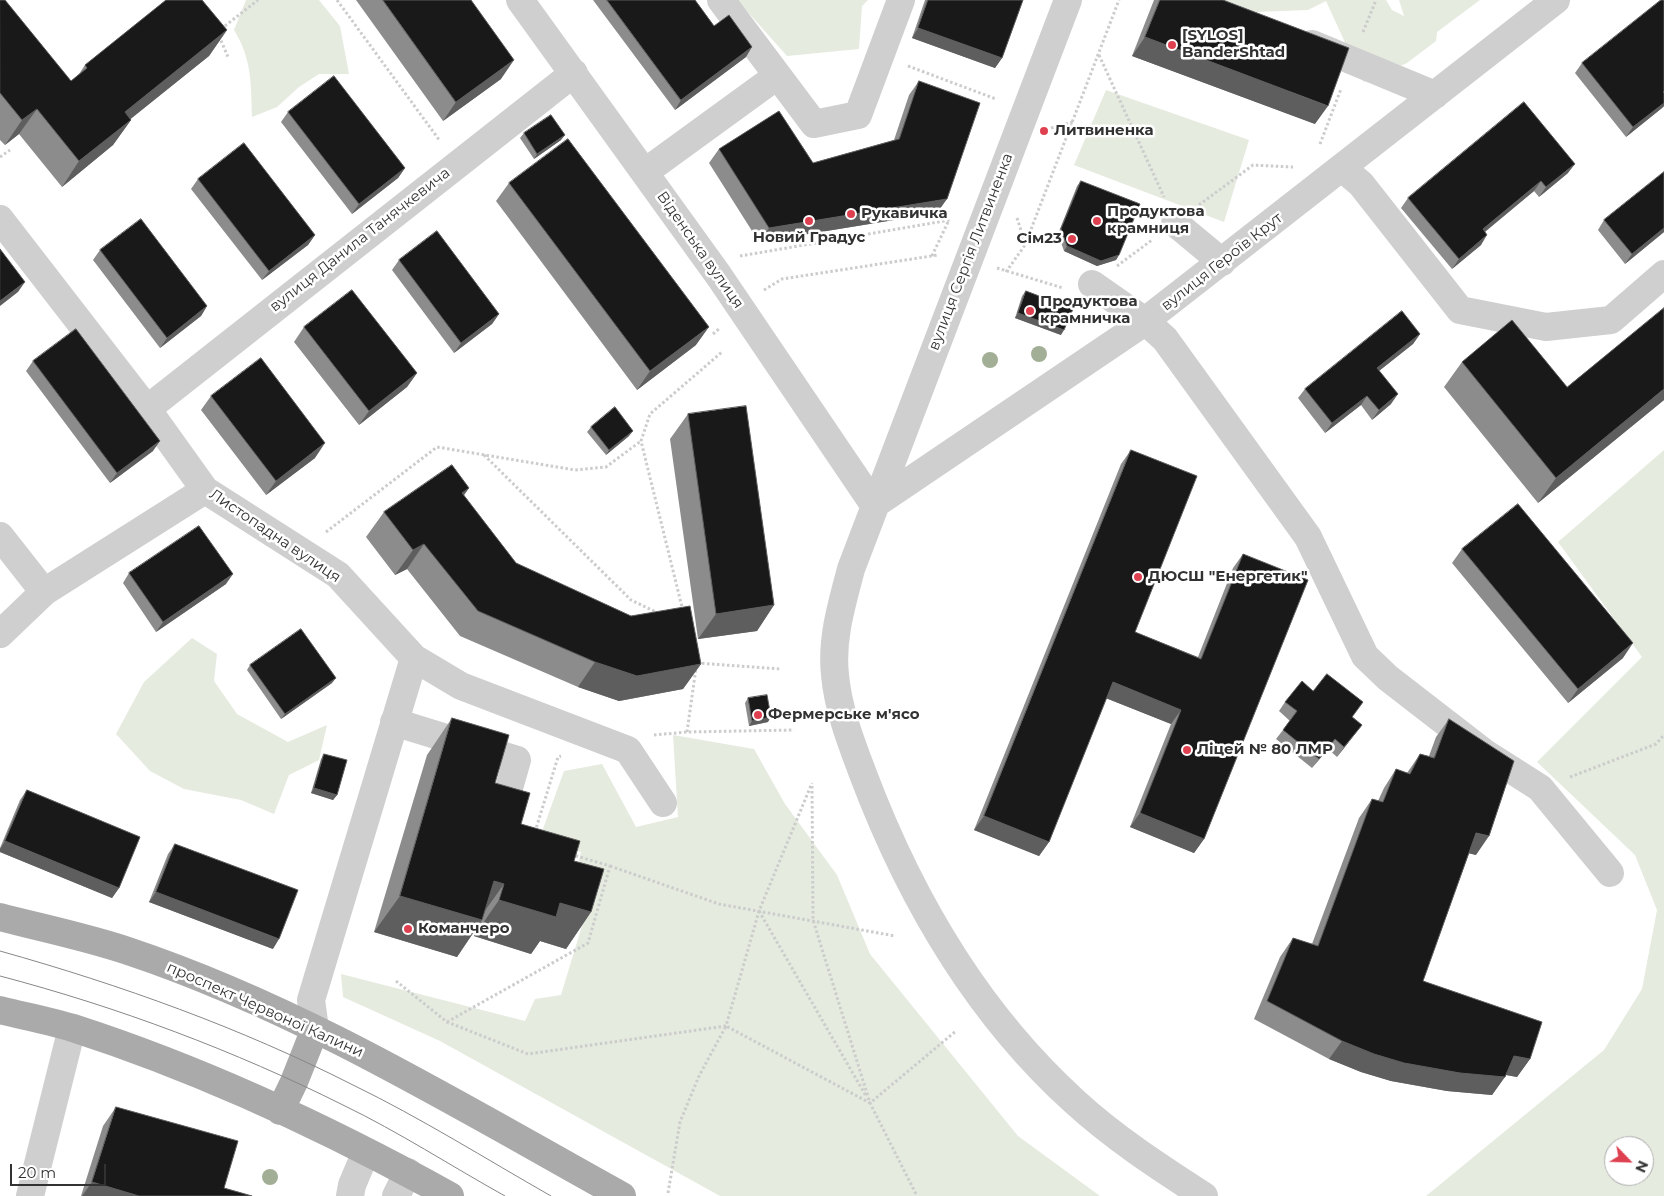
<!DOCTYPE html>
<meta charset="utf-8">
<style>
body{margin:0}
#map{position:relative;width:1664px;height:1196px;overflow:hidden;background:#fff;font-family:Montserrat,sans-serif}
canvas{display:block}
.north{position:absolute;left:1604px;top:1136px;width:50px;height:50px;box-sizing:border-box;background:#fff;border:1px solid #adadad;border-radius:50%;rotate:114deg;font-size:14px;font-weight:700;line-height:20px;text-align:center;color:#323232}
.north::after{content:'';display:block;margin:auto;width:18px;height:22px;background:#de4050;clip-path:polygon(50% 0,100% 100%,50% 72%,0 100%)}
.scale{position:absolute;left:10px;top:1164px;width:96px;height:22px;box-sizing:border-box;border:2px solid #323232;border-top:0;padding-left:6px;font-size:15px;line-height:18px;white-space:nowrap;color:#323232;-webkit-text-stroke:4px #fff;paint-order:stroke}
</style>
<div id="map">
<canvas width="1664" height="1196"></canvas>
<div class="north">N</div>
<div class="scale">20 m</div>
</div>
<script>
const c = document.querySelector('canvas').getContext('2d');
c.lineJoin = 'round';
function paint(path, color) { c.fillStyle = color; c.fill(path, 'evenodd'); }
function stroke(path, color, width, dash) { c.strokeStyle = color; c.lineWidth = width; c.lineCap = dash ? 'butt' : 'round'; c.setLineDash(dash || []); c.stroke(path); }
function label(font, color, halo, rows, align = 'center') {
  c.font = font + ' Montserrat,sans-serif'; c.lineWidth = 5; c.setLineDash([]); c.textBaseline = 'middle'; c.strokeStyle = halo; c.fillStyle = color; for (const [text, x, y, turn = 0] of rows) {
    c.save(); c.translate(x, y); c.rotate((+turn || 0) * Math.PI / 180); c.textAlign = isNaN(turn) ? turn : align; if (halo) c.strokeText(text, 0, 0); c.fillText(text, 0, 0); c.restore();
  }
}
paint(new Path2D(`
 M246 0H319L340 26 349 74H319L299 87 277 107 252 117C251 84 252 59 234 30Z
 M737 0H868L862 6 859 49 787 56Z
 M1211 0H1386L1392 10 1404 16 1399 0H1480L1437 32 1436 41 1407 63 1363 82 1365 60 1348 49 1326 1 1308 10 1256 12Z
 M1106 90 1249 140 1224 222 1074 165Z
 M1664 450V1196H1426L1604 1050 1642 989 1657 910 1635 855 1537 762 1642 657 1558 542ZM1614 1146H1644V1176H1614Z
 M192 638 217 654 214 681 237 714 288 742 327 725 319 760 289 775 274 814 241 800 184 789 150 771 116 734 144 682Z
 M673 735 754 749 785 804 837 875 870 954 1018 1136 1100 1196H720L440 1041 343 997 341 974 525 1021 535 999 561 995 594 886 574 878 581 852 540 837 564 771 602 764 636 827 678 817Z`), '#e5ebdf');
stroke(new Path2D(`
 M337 0 440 141
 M221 29 258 0
 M1363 32 1376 0
 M219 36 228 57
 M1099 55 1164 197
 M908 66 996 99
 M1051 128 1073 122
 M1320 144 1341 89
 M0 157 10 150
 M1199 205 1253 165 1293 167
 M1017 218 1025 243
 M740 256 950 220
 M932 256 948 222
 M1117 266 1152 240
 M997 268 1063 288
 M1006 272 1025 245 1119 0
 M764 290 782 279 938 255
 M713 334 720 328
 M484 455 631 600 658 613
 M326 532 437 447 575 470 606 467 641 441
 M683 611 641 441 650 414 722 352
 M697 663 781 669
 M687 732 696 668
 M654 735 687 732 794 730
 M1570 777 1656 744 1664 735
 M812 786 813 920 870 1103 917 1196
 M535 832 558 757 561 756
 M610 866 719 904 895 936
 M759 911 866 1096
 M396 981 447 1022 528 1054 726 1026 759 911 812 783
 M447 1022 588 943 610 866 573 855
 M668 1193 680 1122 699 1076 726 1026 870 1103 956 1031`), '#ccc', 3, [2.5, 2.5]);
stroke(new Path2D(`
 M520 0 719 276 874 505
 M721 0 814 124 858 115 901 0
 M1068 0 851 569C842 604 831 638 835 675 838 709 851 742 863 774 909 896 977 1013 1074 1101 1113 1137 1159 1167 1204 1196
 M1312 44 1435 95
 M1342 168 1361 184 1460 310 1546 327 1611 320 1664 274
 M645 172 777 76
 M0 219 147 409 205 490 338 575 414 658 311 1000 315 1029
 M1175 223 1222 262
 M1092 284 1145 321 1165 339 1308 537 1365 656 1388 678 1485 753 1540 788 1610 873
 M147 409 574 73
 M874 505 1136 328 1556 0
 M0 536 44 592
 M0 634 44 592 205 490
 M414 658 461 686 628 750 663 803
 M394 722 517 760 501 816
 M30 1196 72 1028
 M350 1196 352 1185 366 1152
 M396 1196 408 1172`), '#cfcfcf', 28);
stroke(new Path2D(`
 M0 917C42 928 86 937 128 951 302 1009 461 1107 622 1196
 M0 1010C24 1016 50 1021 73 1028 203 1070 331 1130 450 1196
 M280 1111 294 1082 315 1029`), '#aaa', 28);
stroke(new Path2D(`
 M0 951C121 985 241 1028 353 1085 421 1118 486 1159 551 1196
 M0 976C118 1007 235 1051 343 1105 399 1132 451 1166 505 1196`), '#878787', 1);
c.fillStyle = '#a2af96';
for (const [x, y] of [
 [1039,354],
 [990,360],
 [270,1177]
]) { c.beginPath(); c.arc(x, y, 8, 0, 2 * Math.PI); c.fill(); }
paint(new Path2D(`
 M0 0 71 81 79 74 85 65 227 30 209 56 130 119 131 120 113 145 62 187 19 134 5 145 0 140Z
 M356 0H471L501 79 443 121Z
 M593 0H695L714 26 746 57 675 110Z
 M925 0H1023L1002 58 995 68 912 38Z
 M1154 0H1223L1315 124 1132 56Z
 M1664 0V106L1662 108 1626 137 1575 73 1582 63Z
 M919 81 937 213 759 242 709 163 719 149 813 163 894 140 909 95Z
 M288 112 405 168 398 178 352 214 281 122Z
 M524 133 561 140 534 159 520 138Z
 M1664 172V232L1625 264 1598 230 1604 220Z
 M1568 173 1539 197 1534 191 1485 232 1481 245 1452 269 1401 208 1408 198Z
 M198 179 315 235 308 245 262 280 191 189Z
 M1081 181 1119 255 1116 260 1097 266 1064 251 1058 234 1077 186Z
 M509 183 696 345 637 390 496 201Z
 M100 250 207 306 201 316 160 348 93 260Z
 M399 260 499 314 492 324 454 353 392 270Z
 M1026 291 1061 335 1015 318 1022 296Z
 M304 327 417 373 407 387 359 425 294 342Z
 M1420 334 1413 344 1379 371 1391 404 1372 420 1361 405 1325 433 1298 398 1305 389Z
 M33 361 153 451 110 483 26 371Z
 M1462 362 1567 387 1664 400 1538 503 1444 387Z
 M211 396 315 458 266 495 201 410Z
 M688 414 774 605 757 631 698 639 670 439Z
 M591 427 629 436 606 455 587 432Z
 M1131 450 1135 632 1198 657 1233 568 1243 554 1204 839 1194 853 1130 827 1171 724 1106 698 1049 842 1039 856 974 830 1121 464Z
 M469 488 464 495 516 563 701 664 683 689 619 701 578 687 460 636 407 569 395 575 366 537 384 512Z
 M1462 549 1623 658 1568 703 1452 563Z
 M129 573 226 584 156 632 123 583Z
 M250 665 332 683 281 719 247 670Z
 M1313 691 1353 717 1362 725 1337 757 1328 749 1312 768 1276 739 1290 721 1279 711 1285 702Z
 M748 698 768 722 749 726 745 703Z
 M452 718 495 783 521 824 574 861 591 912 566 949 540 941 531 954 474 936 475 930 457 957 374 932 427 755Z
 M1449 719 1476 855 1469 853 1423 981 1530 1059 1517 1077 1506 1075 1492 1095 1447 1091 1391 1081 1361 1072 1329 1059 1254 1019 1280 957 1293 938 1312 944 1359 818 1372 799 1378 801 1384 788 1396 769 1407 773 1420 754 1429 756 1436 737Z
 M324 754 337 795 333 800 311 793 321 759Z
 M27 790 119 888 112 898 0 852V848L20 800Z
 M175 844 273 949 149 902 168 854Z
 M116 1107 224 1188 252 1196H81L103 1126Z`), '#8c8c8c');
paint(new Path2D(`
 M918 28 1002 58 995 68 912 38Z
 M227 30 209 56 107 138 125 112Z
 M1145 37 1328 106 1315 124 1132 56Z
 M752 47 746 57 675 110 681 100Z
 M514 60 501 79 443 121 456 102Z
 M1664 103V106L1662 108 1626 137 1633 127Z
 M37 109 19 134 5 145 22 120Z
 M131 120 113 145 62 187 79 161Z
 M565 135 561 140 534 159 537 154Z
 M1575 164 1568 173 1539 197 1546 187Z
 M405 168 398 178 352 214 359 204Z
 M1541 181 1534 191 1476 239 1483 229Z
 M947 199 937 213 759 242 769 228Z
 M1664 228V232L1625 264 1632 254Z
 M315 235 308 245 262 280 269 271Z
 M1487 235 1481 245 1452 269 1459 259Z
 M1067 246 1119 255 1116 260 1097 266 1064 251Z
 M25 282 18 292 0 306V301Z
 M207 306 201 316 160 348 167 338Z
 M1018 313 1064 330 1061 335 1015 318Z
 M499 314 492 324 454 353 461 343Z
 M709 327 696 345 637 390 650 371Z
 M1420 334 1413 344 1370 378 1377 368Z
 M417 373 407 387 359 425 369 411Z
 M1664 389V400L1538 503 1556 478Z
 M1398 394 1391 404 1372 420 1379 410Z
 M1367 396 1361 405 1325 433 1332 423Z
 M633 431 629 436 606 455 609 450Z
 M160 441 153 451 110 483 117 473Z
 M325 443 315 458 266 495 276 481Z
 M469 488 451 513 462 493Z
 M424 544 407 569 395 575 413 550Z
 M233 574 226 584 156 632 163 622Z
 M774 605 757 631 698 639 716 614Z
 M1633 643 1623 658 1568 703 1578 689Z
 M595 662 701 664 683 689 619 701 578 687Z
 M336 678 332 683 281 719 285 714Z
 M1113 682 1181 710 1171 724 1103 697Z
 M771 717 768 722 749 726 752 721Z
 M1362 725 1355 734 1337 757 1344 747Z
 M1335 739 1328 749 1312 768 1319 759Z
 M314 788 337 795 333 800 311 793Z
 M1140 813 1204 839 1194 853 1130 827Z
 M984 816 1049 842 1039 856 974 830Z
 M1476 833 1489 836 1476 855 1463 852Z
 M5 841 119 888 112 898 0 852V849Z
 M494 881 504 884 479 919 482 920 457 957 374 932 400 896Z
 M156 892 279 939 273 949 149 902Z
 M499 900 560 903 591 912 566 949 540 941 531 954 474 936Z
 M1342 1041 1505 1077 1492 1095 1447 1091 1391 1081 1361 1072 1329 1059Z
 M1514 1056 1530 1059 1517 1077 1501 1074Z
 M92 1182 139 1196H82Z`), '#5e5e5e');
const building = new Path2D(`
 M0 0H5L71 81 87 68 85 65 166 0H202L227 30 125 112 131 120 79 161 37 109 22 120 0 93Z
 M383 0H471L514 60 456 102Z
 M607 0H695L714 26 729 15 752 47 681 100Z
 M928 0H1023L1002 58 918 28Z
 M1160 0H1223L1349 48 1328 106 1145 37Z
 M1661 0H1664V91L1663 92 1664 93V103L1633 127 1582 63Z
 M334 76 405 168 359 204 288 112Z
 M919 81 980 103 947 199 769 228 719 149 779 111 813 163 899 139Z
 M1524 102 1575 164 1546 187 1541 181 1483 229 1487 235 1459 259 1408 198Z
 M551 115 565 135 537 154 524 133Z
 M568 139 709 327 650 371 509 183Z
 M244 143 315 235 269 271 198 179Z
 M1664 172V228L1632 254 1604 220Z
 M1081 181 1140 204 1119 255 1101 261 1067 246 1061 229Z
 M141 219 207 306 167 338 100 250Z
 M437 231 499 314 461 343 399 260Z
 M0 249 25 282 0 301Z
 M352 290 417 373 369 411 304 327Z
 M1026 291 1073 309 1064 330 1018 313Z
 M1664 308V389L1556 478 1462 362 1512 320 1567 387Z
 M1402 311 1420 334 1377 368 1398 394 1379 410 1367 396 1332 423 1305 389Z
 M76 329 160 441 117 473 33 361Z
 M261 358 325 443 276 481 211 396Z
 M746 406 774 605 716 614 688 414Z
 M615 407 633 431 609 450 591 427Z
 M1131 450 1197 476 1135 632 1201 659 1243 554 1308 580 1204 839 1140 813 1181 710 1113 682 1049 842 984 816Z
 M452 465 469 488 462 493 516 563 631 616 690 606 701 664 637 676 595 662 478 611 424 544 413 550 384 512Z
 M1518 504 1633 643 1578 689 1462 549Z
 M199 526 233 574 163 622 129 573Z
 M301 629 336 678 285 714 250 665Z
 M1327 674 1363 702 1352 717 1362 725 1344 747 1335 739 1319 759 1283 730 1297 711 1285 702 1302 681 1313 691Z
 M767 695 771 717 752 721 748 698Z
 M452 718 509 735 495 783 530 793 521 824 580 841 574 861 604 869 591 912 560 903 556 917 499 900 504 884 494 881 482 920 400 896Z
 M1449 719 1514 761 1489 836 1476 833 1423 981 1542 1022 1530 1059 1514 1056 1505 1077 1460 1073 1404 1063 1374 1054 1342 1041 1267 1001 1293 938 1318 946 1372 799 1383 802 1396 769 1410 774 1420 754 1434 758Z
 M324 754 347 760 337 795 314 788Z
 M27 790 140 837 119 888 5 841Z
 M175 844 298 890 279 939 156 892Z
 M116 1107 238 1141 224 1188 252 1196H139L92 1182Z`);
paint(building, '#191919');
stroke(building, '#5e5e5e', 1);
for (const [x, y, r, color] of [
 [1172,45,5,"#de4050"],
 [1044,131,5,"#de4050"],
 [851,214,5,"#de4050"],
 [809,221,5,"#de4050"],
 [1097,221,5,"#de4050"],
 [1072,239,5,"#de4050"],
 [1030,311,5,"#de4050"],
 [1138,577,5,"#de4050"],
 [758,715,5,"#de4050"],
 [1187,750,5,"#de4050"],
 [408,929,5,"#de4050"]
]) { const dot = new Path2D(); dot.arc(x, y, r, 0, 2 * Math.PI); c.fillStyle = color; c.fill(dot); stroke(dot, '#fff', 2); }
label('bold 15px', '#323232', '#fff', [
 ["[SYLOS]",1182,36],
 ["BanderShtad",1182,53],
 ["Литвиненка",1054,131],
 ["Продуктова",1107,212],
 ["крамниця",1107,229],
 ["Рукавичка",861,214],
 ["Новий Градус",809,238,"center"],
 ["Сім23",1062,239,"right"],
 ["Продуктова",1040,302],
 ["крамничка",1040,319],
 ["ДЮСШ \"Енергетик\"",1148,577],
 ["Фермерське м'ясо",768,715],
 ["Ліцей № 80 ЛМР",1197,750],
 ["Команчеро",418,929]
], 'left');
label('15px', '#323232', '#fff', [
 ["вулиця Данила Танячкевича",360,240,-38],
 ["Віденська вулиця",700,250,55],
 ["вулиця Сергія Литвиненка",971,252,-69],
 ["вулиця Героїв Крут",1222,262,-38],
 ["Листопадна вулиця",275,536,34],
 ["проспект Червоної Калини",265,1010,24]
]);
</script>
